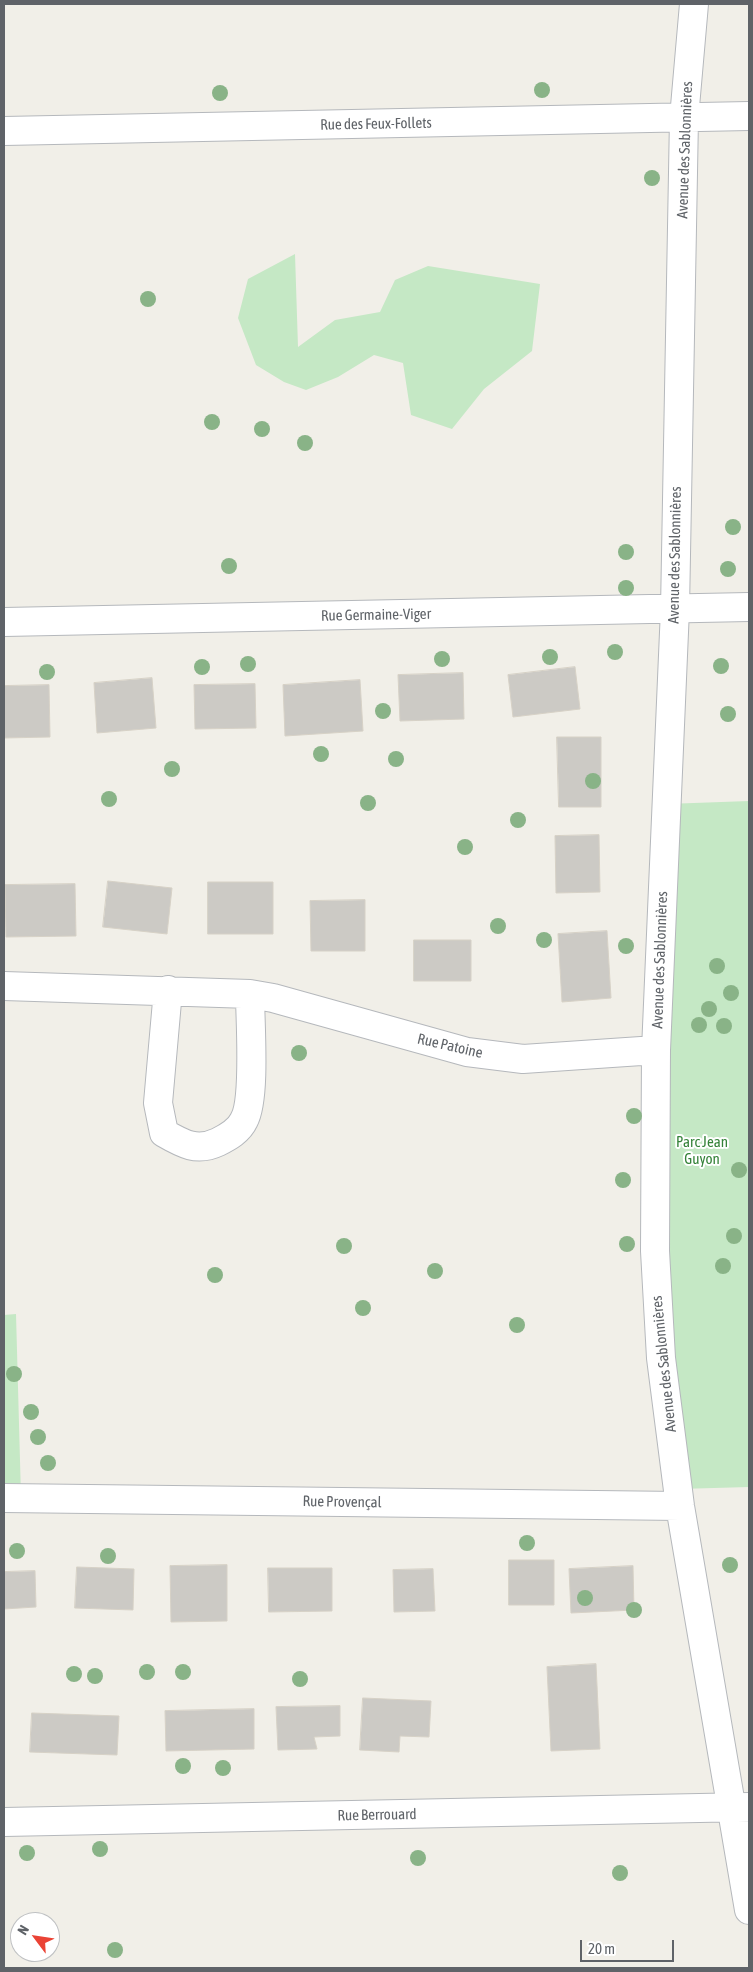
<!DOCTYPE html>
<meta charset="utf-8">
<style>
body{margin:0}
#map{position:relative;width:753px;height:1972px;overflow:hidden;background:#f1efe8;font-family:"Asap Condensed",sans-serif}
canvas{display:block}
.frame{position:absolute;inset:0;border:5px solid #5f6368;pointer-events:none}
.north{position:absolute;left:10px;top:1912px;width:50px;height:50px;box-sizing:border-box;background:#fff;border:1px solid #bfc1c3;border-radius:50%;rotate:301deg;font-size:14px;font-weight:700;line-height:20px;text-align:center;color:#5f6368}
.north::after{content:'';display:block;margin:auto;width:18px;height:22px;background:#ea4335;clip-path:polygon(50% 0,100% 100%,50% 72%,0 100%)}
.scale{position:absolute;left:580px;top:1940px;width:94px;height:22px;box-sizing:border-box;border:2px solid #5f6368;border-top:0;padding-left:6px;font-size:15px;line-height:18px;white-space:nowrap;color:#5f6368;-webkit-text-stroke:4px #fff;paint-order:stroke}
</style>
<div id="map">
<canvas width="753" height="1972"></canvas>
<div class="frame"></div>
<div class="north">N</div>
<div class="scale">20 m</div>
</div>
<script>
const c = document.querySelector('canvas').getContext('2d');
c.lineJoin = 'round';
function paint(path, color) { c.fillStyle = color; c.fill(path, 'evenodd'); }
function stroke(path, color, width, dash) { c.strokeStyle = color; c.lineWidth = width; c.lineCap = dash ? 'butt' : 'round'; c.setLineDash(dash || []); c.stroke(path); }
function label(font, color, halo, rows, align = 'center') {
  c.font = font + ' "Asap Condensed",sans-serif'; c.lineWidth = 4; c.setLineDash([]); c.textBaseline = 'middle'; c.strokeStyle = halo; c.fillStyle = color; for (const [text, x, y, turn = 0] of rows) {
    c.save(); c.translate(x, y); c.rotate((+turn || 0) * Math.PI / 180); c.textAlign = isNaN(turn) ? turn : align; if (halo) c.strokeText(text, 0, 0); c.fillText(text, 0, 0); c.restore();
  }
}
paint(new Path2D(`
 M295 254 298 347 335 320 380 312 395 280 428 266 540 284 532 351 484 389 452 429 411 415 403 363 374 355 338 377 306 390 284 382 256 365 238 318 248 279Z
 M749 801V1487L679 1489 661 1358 666 804Z
 M16 1314 21 1497 4 1498V1315Z`), '#c5e8c5');
const building = new Path2D(`
 M575 667 580 709 513 717 508 675Z
 M463 673 464 719 400 721 398 675Z
 M152 678 156 728 97 733 94 683Z
 M360 680 363 731 285 736 283 685Z
 M255 684 256 728 195 729 194 685Z
 M49 685 50 737 4 738V686Z
 M557 737H601V807H559Z
 M599 835 600 892 556 893 555 836Z
 M108 881 172 888 167 934 103 927Z
 M208 882H273V934H208Z
 M75 884 76 936 6 937 5 885Z
 M365 900V951H311L310 901Z
 M607 931 611 998 562 1002 558 934Z
 M414 940H471V981H414Z
 M509 1560H554V1605H509Z
 M227 1565V1621L171 1622 170 1566Z
 M633 1566 634 1610 571 1613 569 1569Z
 M77 1567 134 1569 133 1610 75 1608Z
 M268 1568H332V1611L269 1612Z
 M433 1569 435 1611 394 1612 393 1570Z
 M35 1571 36 1607 4 1609V1572Z
 M596 1664 600 1749 551 1751 547 1667Z
 M363 1698 431 1701 429 1737 400 1736 399 1752 360 1750Z
 M340 1706V1736L314 1737 317 1749 278 1750 276 1707Z
 M254 1709V1749L166 1751 165 1711Z
 M32 1713 119 1716 117 1755 30 1752Z`);
paint(building, '#cccac5');
stroke(building, '#d6d1c6', 1);
const minor = new Path2D(`
 M694 4 684 118 675 609 656 1050 655 1251 661 1358 680 1506 749 1910
 M4 131 749 116
 M4 622 749 607
 M4 986 250 994 273 998 467 1052 523 1059 656 1050
 M168 990 158 1103 164 1133C183 1144 197 1152 218 1142 228 1137 239 1131 244 1120 256 1099 250 1021 250 994
 M4 1498 680 1506
 M4 1822 749 1807`);
stroke(minor, '#b5b8bc', 30);
stroke(minor, '#fff', 28);
c.fillStyle = '#89b387';
for (const [x, y] of [
 [542,90],
 [220,93],
 [652,178],
 [148,299],
 [212,422],
 [262,429],
 [305,443],
 [733,527],
 [626,552],
 [229,566],
 [728,569],
 [626,588],
 [615,652],
 [550,657],
 [442,659],
 [248,664],
 [721,666],
 [202,667],
 [47,672],
 [383,711],
 [728,714],
 [321,754],
 [396,759],
 [172,769],
 [593,781],
 [109,799],
 [368,803],
 [518,820],
 [465,847],
 [498,926],
 [544,940],
 [626,946],
 [717,966],
 [731,993],
 [709,1009],
 [699,1025],
 [724,1026],
 [299,1053],
 [634,1116],
 [739,1170],
 [623,1180],
 [734,1236],
 [627,1244],
 [344,1246],
 [723,1266],
 [435,1271],
 [215,1275],
 [363,1308],
 [517,1325],
 [14,1374],
 [31,1412],
 [38,1437],
 [48,1463],
 [527,1543],
 [17,1551],
 [108,1556],
 [730,1565],
 [585,1598],
 [634,1610],
 [147,1672],
 [183,1672],
 [74,1674],
 [95,1676],
 [300,1679],
 [183,1766],
 [223,1768],
 [100,1849],
 [27,1853],
 [418,1858],
 [620,1873],
 [115,1950]
]) { c.beginPath(); c.arc(x, y, 8, 0, 2 * Math.PI); c.fill(); }
label('15px', '#5f6368', '#fff', [
 ["Rue des Feux-Follets",376,124,-1],
 ["Avenue des Sablonnières",685,150,-88],
 ["Avenue des Sablonnières",675,555,-89],
 ["Rue Germaine-Viger",376,615,-1],
 ["Avenue des Sablonnières",660,960,-88],
 ["Rue Patoine",450,1046,13],
 ["Avenue des Sablonnières",664,1364,-96],
 ["Rue Provençal",342,1502,1],
 ["Rue Berrouard",377,1815,-1]
]);
label('15px', '#348238', '#fff', [
 ["Parc Jean",702,1142],
 ["Guyon",702,1159]
]);
</script>
